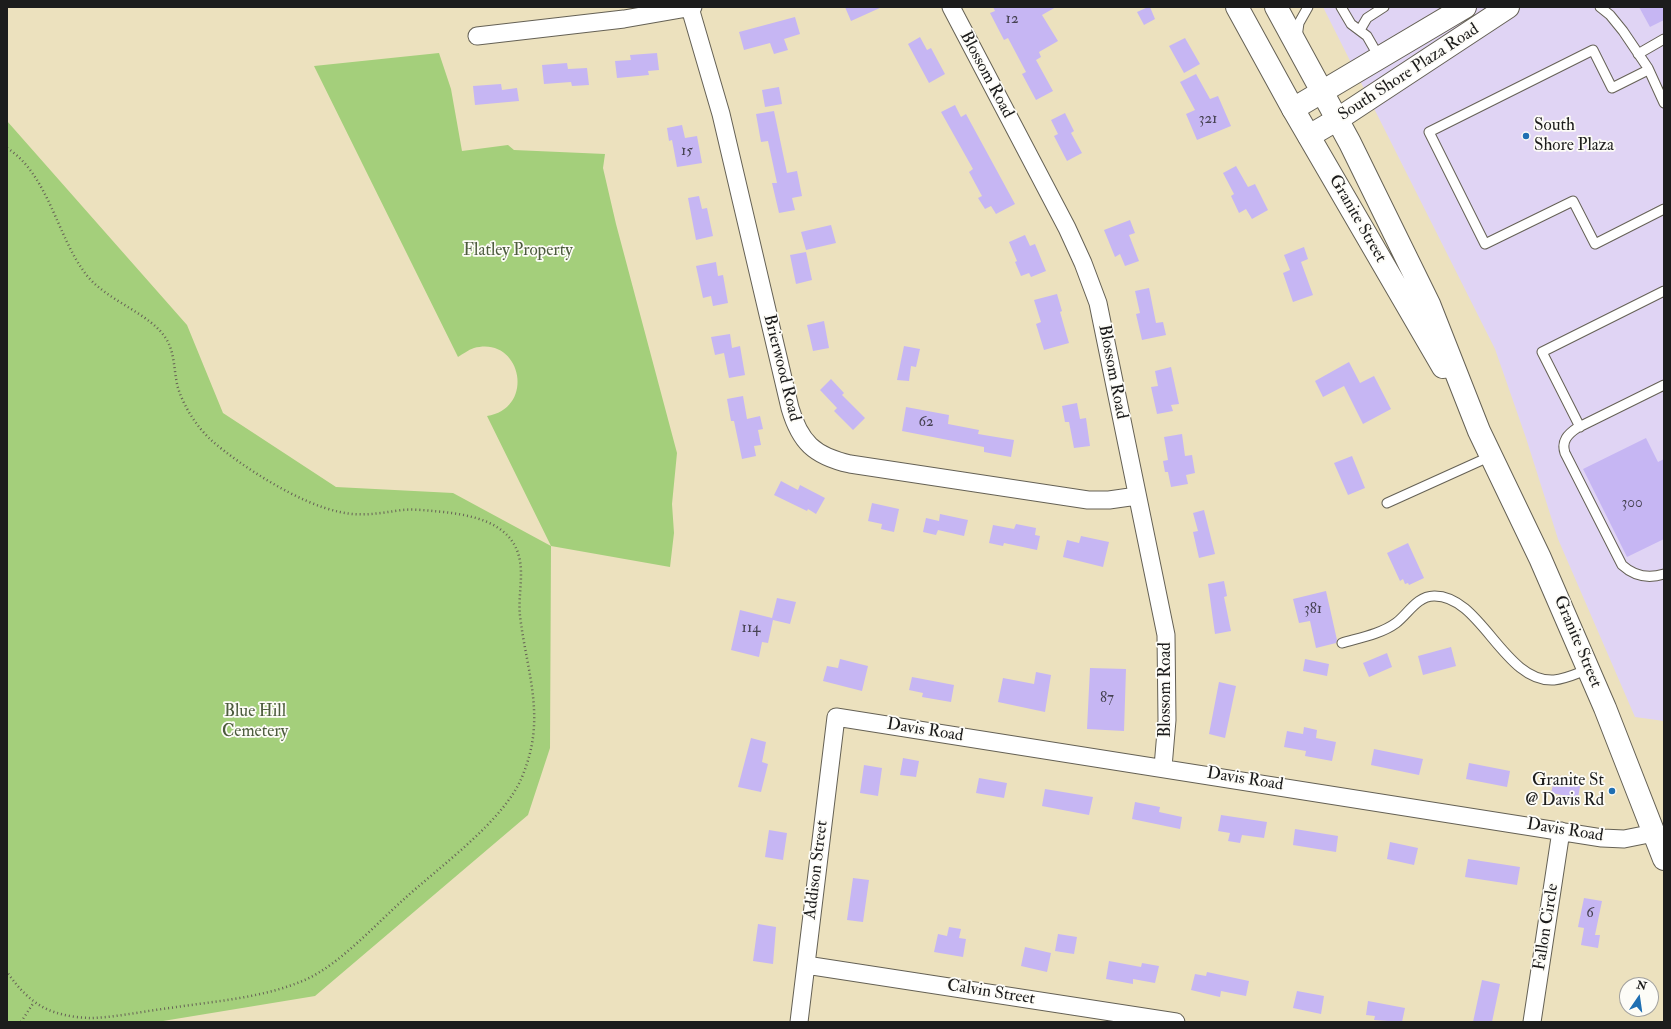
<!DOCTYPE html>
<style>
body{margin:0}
#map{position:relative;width:1671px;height:1029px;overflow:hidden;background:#ece1be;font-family:"IM FELL Double Pica",serif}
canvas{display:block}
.frame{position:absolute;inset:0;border:8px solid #1c1c1c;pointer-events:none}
.north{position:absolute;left:1619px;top:977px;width:40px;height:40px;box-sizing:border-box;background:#fdfcf7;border:1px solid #a3a29f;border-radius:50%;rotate:13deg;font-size:11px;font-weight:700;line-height:16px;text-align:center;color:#1c1c1c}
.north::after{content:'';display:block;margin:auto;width:14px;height:18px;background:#1f6fb2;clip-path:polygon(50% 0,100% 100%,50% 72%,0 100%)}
</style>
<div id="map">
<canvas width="1671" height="1029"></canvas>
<div class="frame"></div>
<div class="north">N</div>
</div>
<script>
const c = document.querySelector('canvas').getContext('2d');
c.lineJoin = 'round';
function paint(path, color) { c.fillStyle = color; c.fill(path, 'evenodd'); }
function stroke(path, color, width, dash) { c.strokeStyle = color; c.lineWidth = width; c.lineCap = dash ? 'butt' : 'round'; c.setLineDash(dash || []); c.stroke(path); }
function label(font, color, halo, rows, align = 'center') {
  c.font = font + ' "IM FELL Double Pica",serif'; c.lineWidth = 3.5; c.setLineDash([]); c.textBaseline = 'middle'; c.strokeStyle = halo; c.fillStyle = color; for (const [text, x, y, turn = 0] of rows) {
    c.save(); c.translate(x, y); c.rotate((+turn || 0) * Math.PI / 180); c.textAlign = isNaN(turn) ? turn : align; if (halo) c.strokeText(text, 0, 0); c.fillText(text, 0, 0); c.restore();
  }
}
paint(new Path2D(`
 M1323 7H1664V721L1635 717 1558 539 1526 438 1495 349Z`), '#e0d4f4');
paint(new Path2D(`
 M439 53 451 89 462 151 508 145 514 150 605 154 603 168 616 224 677 453 672 504 674 533 670 567 551 546 550 748 528 815 315 996 157 1022H7V121L187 325 223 413 336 487 453 493 551 546 487 416C537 408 521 335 474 348 468 350 463 354 458 357L314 66Z`), '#a4cf7b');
paint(new Path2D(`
 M845 7H882L851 21Z
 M993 7H1056L1042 15 1058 41 1039 52 1041 57 1036 60 1053 91 1036 100 1022 74 1026 72 1008 38 1004 40 990 13 995 11Z
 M1148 7H1150L1155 19 1144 25 1137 12Z
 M1639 7H1664V20L1650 27Z
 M795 17 800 34 784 39 788 50 774 54 770 43 744 50 739 32Z
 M920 37 927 50 931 48 945 74 929 83 908 44Z
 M1185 38 1200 64 1184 73 1169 46Z
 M657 53 659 70 648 71 649 75 617 78 615 61 631 60 630 55Z
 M567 63 568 69 587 68 589 85 572 86 571 82 544 84 542 65Z
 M1196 74 1210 99 1218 96 1231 126 1197 140 1186 114 1195 110 1180 82Z
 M501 84 502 90 517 88 519 101 475 105 473 86Z
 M779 87 782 104 765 107 762 90Z
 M955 105 961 117 966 114 1015 204 996 214 991 206 985 209 978 198 982 196 969 172 973 169 941 112Z
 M774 111 787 173 797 171 802 196 792 198 795 210 779 213 772 183H777L768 141 761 142 756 114Z
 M1065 113 1074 131 1071 133 1082 153 1067 161 1054 136 1058 134 1051 120Z
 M682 125 685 138 697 136 702 163 677 167 672 140 669 141 667 128Z
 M1236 166 1248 187 1255 184 1268 210 1252 219 1246 209 1239 213 1231 196 1234 194 1223 173Z
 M699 196 702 209 707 208 713 236 696 240 688 198Z
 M1130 220 1135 233 1129 235 1139 261 1125 266 1120 254 1115 257 1104 230Z
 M831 225 836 243 806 250 801 232Z
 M1025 235 1030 246 1035 244 1046 271 1031 277 1029 273 1021 276 1015 262 1017 261 1009 242Z
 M1304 247 1308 259 1301 262 1313 295 1293 302 1283 273 1290 270 1284 255Z
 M806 252 812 280 796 284 790 255Z
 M716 262 718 276 723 275 728 303 713 306 711 296 703 298 696 266Z
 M1149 288 1156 323 1163 322 1166 335 1142 340 1136 314 1140 313 1135 291Z
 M1057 294 1062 311 1060 312 1069 343 1044 350 1036 324 1041 322 1034 300Z
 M824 321 829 348 813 351 807 325Z
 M730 334 732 348 740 346 745 375 729 378 724 353 715 355 711 337Z
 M904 346 920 349 916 367 911 366 909 381 897 380Z
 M1349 362 1360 383 1374 376 1391 409 1363 424 1344 386 1323 397 1315 381Z
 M1171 367 1179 404 1171 405 1173 411 1157 414 1151 387 1158 386 1155 371Z
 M831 379 844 393 842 395 865 418 853 430 834 411 837 408 820 390Z
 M743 396 747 419 760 416 763 429 758 430 761 445 754 446 756 456 742 459 734 421H731L727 399Z
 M1077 403 1080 419 1086 418 1090 446 1074 448 1069 422H1065L1062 406Z
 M906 407 949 415 948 424 979 430 978 434 1014 440 1011 457 984 452V447L902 431Z
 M1182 434 1185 456 1192 455 1195 473 1186 475 1188 484 1171 487 1168 472H1165L1163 461 1168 460 1164 437Z
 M1646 438 1658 462 1664 459V539L1627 557 1583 469Z
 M1352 456 1365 488 1348 495 1334 463Z
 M781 481 798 490 800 485 825 498 816 514 808 509 807 511 774 495Z
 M872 503 899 509 894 532 881 529 882 524 868 521Z
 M1204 510 1215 554 1199 558 1193 532 1198 531 1193 513Z
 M940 514 968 520 964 536 938 530 936 535 923 532 926 518 939 521Z
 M1016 524 1036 528 1035 535 1040 536 1037 550 1004 543 1003 546 989 543 993 525 1014 529Z
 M1081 536 1109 542 1103 567 1063 557 1067 540 1079 543Z
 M1408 543 1424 578 1409 585 1408 583 1405 584 1403 579 1400 581 1387 553Z
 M1224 581 1227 596 1224 597 1231 631 1215 634 1208 584Z
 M1326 591 1337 640 1336 643 1316 648 1310 621 1299 623 1293 599Z
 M777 598 796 602 790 624 773 620 768 643 762 642 759 657 731 650 740 610 772 618Z
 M1451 647 1456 666 1423 675 1418 656Z
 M1387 653 1392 667 1369 677 1363 663Z
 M840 659 868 666 862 691 823 681 827 666 838 668Z
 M1305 659 1329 664 1327 676 1303 671Z
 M1090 668 1126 669 1124 731 1087 729Z
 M1036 672 1051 675 1045 712 998 702 1003 678 1034 684Z
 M912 677 954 685 951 702 922 697 923 693 909 690Z
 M1219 682 1236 686 1225 738 1209 734Z
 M1304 727 1317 730 1316 738 1336 742 1332 761 1305 756 1306 751 1284 747 1287 731 1303 734Z
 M751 738 766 742 762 762 768 764 761 792 738 787Z
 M1374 749 1423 759 1419 775 1371 765Z
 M903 758 919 761 916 777 900 775Z
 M1469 763 1510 771 1507 787 1466 779Z
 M864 765 882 768 878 796 860 793Z
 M1555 776 1581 781 1578 798 1551 793Z
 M979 778 1007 783 1004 798 976 793Z
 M1045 789 1093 797 1089 815 1042 806Z
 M1135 802 1160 807 1159 812 1182 817 1180 829 1132 819Z
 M1221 815 1267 822 1264 838 1242 835 1240 843 1228 841 1230 833 1218 831Z
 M1295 829 1338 836 1336 852 1293 845Z
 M769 830 787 833 783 860 765 857Z
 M1390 842 1418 848 1414 865 1387 859Z
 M1468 859 1520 867 1517 885 1465 877Z
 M853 878 869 880 863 922 847 920Z
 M1584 898 1602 901 1595 935H1600L1598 948 1581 945 1584 928 1578 927Z
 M758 924 776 927 773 964 753 961Z
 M949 927 961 929 959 938 966 939 963 957 934 952 938 934 947 936Z
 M1058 934 1077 937 1074 954 1055 951Z
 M1025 947 1051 953 1047 972 1021 966Z
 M1109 961 1141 967 1142 963 1159 966 1155 983 1133 979V984L1106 979Z
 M1207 972 1249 981 1246 996 1221 991 1220 997 1191 990 1195 974 1206 976Z
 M1482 980 1500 984 1492 1022H1473Z
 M1297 991 1324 996 1321 1014 1293 1008Z
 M1368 1001 1405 1008 1402 1022 1374 1020 1375 1016 1366 1015Z`), '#c6b6f3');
const service = new Path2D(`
 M1341 7 1351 24 1367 36 1379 57
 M1600 7 1610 15 1623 31 1648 68 1664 103
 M1360 30 1367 18 1384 7
 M1297 37 1299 23 1308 7
 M1638 54 1664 39
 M1648 70 1612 88 1593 50 1429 132 1485 244 1573 201 1595 244 1664 209
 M1664 385 1577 428C1568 434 1561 441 1565 453L1622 565C1634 576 1648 579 1664 574
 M1580 427 1542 352 1664 291
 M1387 503 1491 456
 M1342 643C1359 638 1381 634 1396 623 1408 614 1417 596 1434 596 1481 595 1504 683 1554 680 1566 679 1578 673 1589 669`);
const minor = new Path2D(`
 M951 7 1067 228 1083 263 1098 303 1166 635 1167 720 1163 767
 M690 8 721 114 790 408C800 442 814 456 850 464L1088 500H1109L1137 496
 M477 36 624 19 693 7
 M806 965 1176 1022
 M799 1022 836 717 1602 838 1624 839 1654 833
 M1532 1022 1561 831`);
const tertiary = new Path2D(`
 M1293 109 1465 7
 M1309 136 1338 119 1508 7`);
const secondary = new Path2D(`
 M1237 7 1293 109 1443 367
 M1276 7 1350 143 1429 304 1479 431 1540 558 1605 708 1664 859`);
stroke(service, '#656155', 11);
stroke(minor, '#656155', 19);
stroke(tertiary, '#656155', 24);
stroke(secondary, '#656155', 24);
stroke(new Path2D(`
 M7 148C48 174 57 236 85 273 106 302 153 313 168 342 175 356 174 373 178 388 184 407 197 427 211 440 242 467 300 504 340 512 362 517 380 513 402 510 412 509 423 510 433 511 467 514 513 520 520 561 523 579 518 598 520 616 527 674 547 718 522 777 504 821 439 867 403 900 375 925 341 963 307 979 265 998 215 1001 170 1008 144 1011 118 1017 92 1018 80 1018 66 1016 54 1012 33 1005 19 989 7 972
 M21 1022 34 1002`), '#656155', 2.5, [1, 3]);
stroke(service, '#fff', 9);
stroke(minor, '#fff', 17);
stroke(tertiary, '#fff', 22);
stroke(secondary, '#fff', 22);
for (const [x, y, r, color] of [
 [1526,136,4,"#1f6fb2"],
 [1612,791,4,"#1f6fb2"]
]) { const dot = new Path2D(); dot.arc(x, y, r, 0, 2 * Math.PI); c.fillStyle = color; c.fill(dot); stroke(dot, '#fdfcf7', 1.5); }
label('15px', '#464252', null, [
 ["12",1012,20],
 ["321",1208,120],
 ["15",687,152],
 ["62",926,423],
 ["300",1632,504],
 ["381",1313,610],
 ["114",751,629],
 ["87",1107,699],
 ["6",1590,914]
]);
label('17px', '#1c1c1c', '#fdfcf7', [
 ["South Shore Plaza Road",1409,73,-33],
 ["Blossom Road",986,75,62],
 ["Granite Street",1357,219,60],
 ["Brierwood Road",781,368,76],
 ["Blossom Road",1112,372,79],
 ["Granite Street",1577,642,67],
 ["Blossom Road",1166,690,-90],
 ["Davis Road",925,731,9],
 ["Davis Road",1245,780,9],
 ["Davis Road",1565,831,9],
 ["Addison Street",817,870,-83],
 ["Fallon Circle",1547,927,-81],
 ["Calvin Street",991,993,9]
]);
label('17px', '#1c1c1c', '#fdfcf7', [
 ["South",1534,126],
 ["Shore Plaza",1534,146],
 ["Granite St",1604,781,"right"],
 ["@ Davis Rd",1604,801,"right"]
], 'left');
label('17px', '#4c5b3d', '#fdfcf7', [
 ["Flatley Property",518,251],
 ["Blue Hill",255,712],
 ["Cemetery",255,732]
]);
</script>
